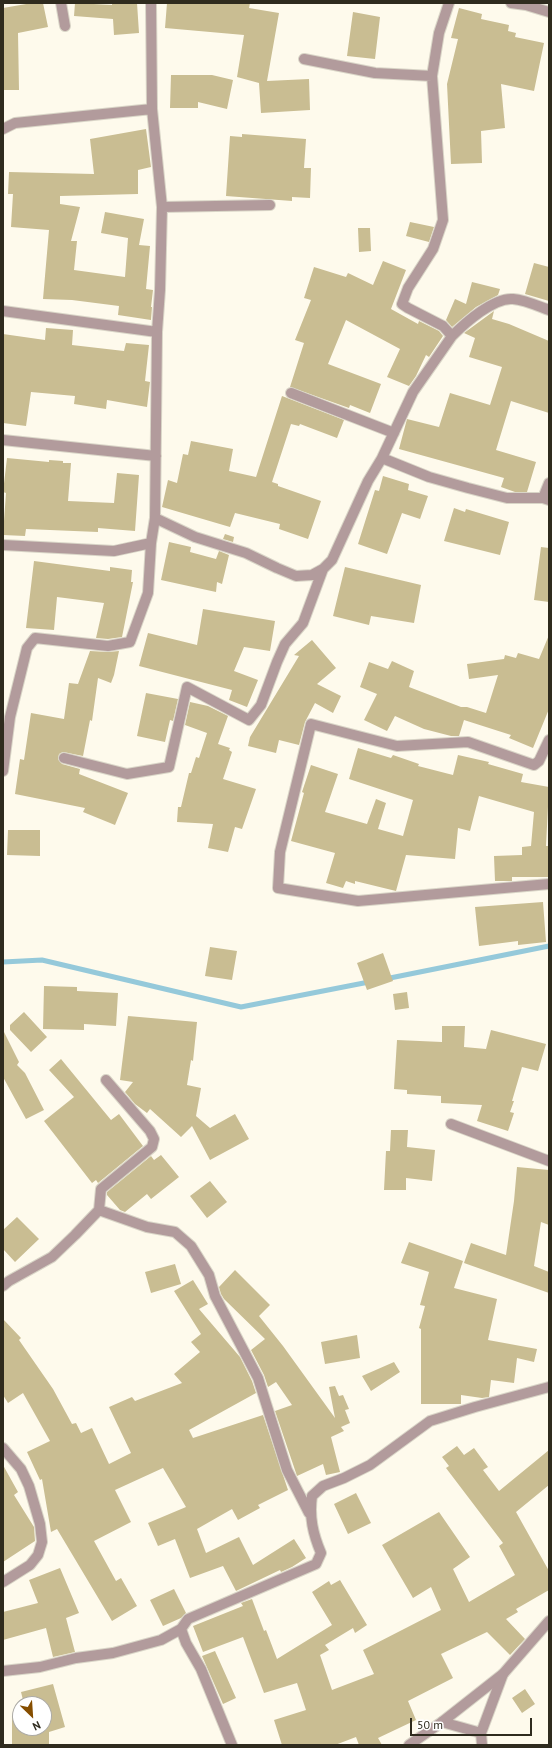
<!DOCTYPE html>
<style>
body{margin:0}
#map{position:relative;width:552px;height:1748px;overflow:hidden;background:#fefaec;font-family:"PT Sans",sans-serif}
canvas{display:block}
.frame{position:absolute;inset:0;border:4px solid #2f2b1e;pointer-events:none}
.north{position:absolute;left:12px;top:1696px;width:40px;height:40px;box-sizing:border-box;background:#fff;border:1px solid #acaaa5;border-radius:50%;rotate:155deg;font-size:11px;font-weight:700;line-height:16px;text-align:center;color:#2f2b1e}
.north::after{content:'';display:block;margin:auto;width:14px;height:18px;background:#864e00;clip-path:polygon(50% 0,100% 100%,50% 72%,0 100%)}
.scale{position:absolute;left:410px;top:1718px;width:122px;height:18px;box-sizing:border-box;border:2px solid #2f2b1e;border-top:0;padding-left:5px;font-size:12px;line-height:14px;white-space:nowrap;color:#2f2b1e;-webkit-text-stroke:3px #fff;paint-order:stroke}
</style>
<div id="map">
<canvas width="552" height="1748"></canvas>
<div class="frame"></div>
<div class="north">N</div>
<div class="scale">50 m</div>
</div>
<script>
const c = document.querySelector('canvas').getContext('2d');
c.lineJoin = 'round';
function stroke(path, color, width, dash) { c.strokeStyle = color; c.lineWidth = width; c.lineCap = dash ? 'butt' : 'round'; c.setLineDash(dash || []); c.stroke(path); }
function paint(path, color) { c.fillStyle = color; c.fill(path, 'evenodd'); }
stroke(new Path2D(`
 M3 962 42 960 241 1007 369 982
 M385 979 549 946`), '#95c9da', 5);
paint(new Path2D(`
 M32 3H43L48 27 18 33 19 90H3V8Z
 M75 3 112 5V3H137L139 33 114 35 113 19 74 16Z
 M167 3H250L249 8 279 13 267 81 309 79 310 110 261 113 259 83 237 77 244 35 165 28Z
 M459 8 482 14 481 19 509 25 508 31 516 33 515 37 544 43 534 91 501 84 505 128 481 131 482 163 451 164 447 84 458 39 451 38Z
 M353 12 380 17 375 59 347 56Z
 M171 75H212L233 80 227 109 198 102V108H170Z
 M146 129 151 167 138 170V194L60 196V204L80 207 71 241H77L74 270 125 277 128 238 101 233 105 212 144 219 139 245 150 246 146 289 153 290 151 307H152L151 320 118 315 119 306 72 300 43 299 49 230 11 227 13 194H8L9 172 94 174 90 139Z
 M242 134 306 139 304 168H311L310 198 292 197V201L226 196 230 136 242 137Z
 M410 222 434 227 429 242 406 236Z
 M358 228H370L371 251 359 252Z
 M383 261 406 270 391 309 418 324 419 321 439 331 443 336 429 357 426 355 416 376 409 386 387 377 400 349 346 320 328 364 381 384 370 413 350 405 349 408 290 387 304 343 295 340 311 300 304 298 314 267 346 277 348 273 373 285Z
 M534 263 549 267V301L525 294Z
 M472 282 500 289 498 295 476 307 452 327 446 320 455 299 466 304Z
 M494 311 492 319 509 324 549 341V413L511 401 496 450 536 462 527 492H515L501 487 504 478 399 449 407 419 439 427 450 393 490 405 502 367 469 357 475 338 464 333Z
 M46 328 73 330 72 345 124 351 126 343 149 345 145 381 150 382 147 407 107 400 106 409 74 404 75 396 31 392 26 426 3 423V334L45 340Z
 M282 396 344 420 337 438 300 424 299 426 291 424 272 482 278 484V486L321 501 308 539 279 529 280 524 235 513 230 527 162 507 168 480 177 483 183 454 188 455 191 441 233 449 229 471 256 477Z
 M7 458 49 462V460L63 461V463H71L68 501 114 503 117 473 139 475 135 531 98 528V532L26 529 25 536 3 535 6 493 3 492Z
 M383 476 409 484 408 490 428 496 420 519 402 513 387 554 358 544 375 490 379 491Z
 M454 508 465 512 466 509 509 522 500 555 444 541Z
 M225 534 234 537 233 542 223 539Z
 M169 542 191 547 190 552 216 559 219 551 229 555 222 584 217 582 216 592 161 580Z
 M541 547 549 548V602L534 600Z
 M34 561 110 571V567L132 570 131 582H133L122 637 108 639 96 638 104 603 57 597 54 630 26 628Z
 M345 567 421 585 414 623 371 616 369 625 333 616Z
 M203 609 275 621 270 651 244 647 234 671 258 680 247 707 229 700 232 690 139 666 148 633 197 645Z
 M549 635V709L533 748 509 738 511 735 464 720 459 736H451L424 729 395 716 387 731 364 720 377 694 360 687 369 662 388 669 392 661 414 671 409 687 461 707H467L486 713 498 675 469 679 467 664 504 659 505 655 516 658 518 653 539 659Z
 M312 640 336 668 317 684 341 696 333 713 315 703 305 722 299 745 279 740 276 753 248 746 250 737 299 656 294 655Z
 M90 651 108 652 119 651 114 675 111 683 98 678 92 721 90 720 83 756 63 752 59 754 58 759 62 764 80 769 79 774 128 793 115 825 83 812 85 808 15 794 20 759 24 760 31 713 64 719 69 683 78 684Z
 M146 693 178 699 173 721 170 720 165 742 137 736Z
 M190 702 208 706 228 716 218 744 230 748 229 750 232 752 223 779 256 789 242 829 235 827 228 852 208 848 213 824 177 822 178 807H181L189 773H191L196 757 199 758 207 733 185 725Z
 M358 748 391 758 393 755 419 764 418 766 453 775 458 755 489 762 488 764 523 774 521 782 549 787 546 846H549V877H512V881H495L494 856 522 855V847L531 846 534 812 479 796 470 831 458 828 455 859 406 855 396 891 355 881V884L346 881 343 888 326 883 335 853 291 841 304 793 302 792 311 765 338 774 325 812 367 824 376 799 386 803 378 829 403 836 413 800 349 779Z
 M8 830H40V856L7 855Z
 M543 902 546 942 518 945V941L479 946 475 907Z
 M210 947 237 951 232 980 205 976Z
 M383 953 393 981 367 990 357 963Z
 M44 986 77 987V991L118 993 116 1026 84 1024V1030L43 1029Z
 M407 992 409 1008 395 1010 393 994Z
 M24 1012 47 1037 31 1052 10 1030V1025Z
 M128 1016 197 1022 193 1061 191 1060 187 1085 201 1088 196 1116 210 1128 235 1114 249 1139 210 1160 192 1126 181 1137 150 1109 147 1113 135 1104 125 1092 133 1082 120 1080Z
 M442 1026H465L464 1047 486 1049 491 1030 546 1044 538 1071 522 1067 512 1101H514L510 1112 514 1113 508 1131 477 1121 482 1105 441 1103V1096L407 1094V1090L394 1089 397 1040 442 1042Z
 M3 1030 19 1062 17 1065 25 1073 44 1110 26 1119 3 1077Z
 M61 1059 111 1120 119 1114 143 1146 98 1183 96 1180 92 1183 44 1121 74 1097 49 1070Z
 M391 1130H408L407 1147 435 1150 432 1181 406 1178V1190H384L386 1151H390Z
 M161 1155 179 1177 151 1199 147 1194 125 1212 120 1210 107 1195V1192L151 1156 154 1160Z
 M517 1167 549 1170V1225L541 1222 534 1266 549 1272V1293L464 1263 471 1243 506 1255 514 1201Z
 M210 1181 227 1202 207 1218 190 1196Z
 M17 1217 39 1239 15 1262 3 1249V1230Z
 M409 1242 463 1261 454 1288 497 1299 488 1340 537 1349 534 1362 517 1358 514 1383 491 1380 489 1397 482 1398 461 1395V1404H421V1329L419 1328 425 1306 420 1305 429 1272 401 1263Z
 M175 1264 181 1284 151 1293 145 1272Z
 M235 1270 270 1305 259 1316 283 1346 335 1418 329 1387 335 1386 339 1396 343 1395 349 1409 345 1410 350 1423 341 1427 344 1431 331 1437 340 1472 326 1475 323 1464 297 1476 275 1411 292 1405 276 1382 268 1387 264 1375 251 1350 265 1339 224 1299 221 1294 219 1287Z
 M193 1280 208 1304 199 1309 240 1357 252 1381 256 1393 189 1430 193 1438 263 1415 288 1490 258 1505 260 1508 238 1520 232 1509 197 1529 206 1553 239 1537 253 1565 294 1539 306 1558 292 1567 281 1572 280 1570 236 1591 223 1566 190 1578 175 1539 158 1546 148 1523 186 1507 163 1468 115 1490 131 1522 94 1541 116 1581 121 1578 137 1606 112 1621 57 1529 51 1532 42 1479 40 1480 27 1452 50 1441 23 1393 8 1403 3 1395V1319L21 1338 19 1340 53 1389 72 1424 76 1423 81 1433 92 1428 109 1464 131 1453 109 1407 132 1397 135 1401 182 1383 174 1374 200 1352 191 1342 201 1334 174 1291Z
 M357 1335 360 1358 325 1364 321 1342Z
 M394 1362 400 1372 371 1391 362 1376Z
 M457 1446 464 1455 474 1448 488 1467 483 1470 499 1491 549 1450V1485L516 1512 549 1571V1590L516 1609 518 1612 506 1619 525 1639 510 1655 487 1632 441 1654 453 1678 408 1701 416 1720 378 1738 382 1745H359L356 1737 335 1745H282L274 1720 306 1710 297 1683 264 1693 243 1637 203 1652 193 1626 243 1606 241 1603 252 1599 264 1631 266 1630 277 1659 332 1625 312 1592 329 1581 331 1585 340 1580 367 1625 355 1633 353 1628 325 1645 329 1650 320 1655 332 1690 374 1674 363 1650 441 1610 431 1587 413 1598 382 1545 439 1512 470 1557 453 1569 469 1602 515 1575 499 1546 503 1543 446 1468 449 1466 442 1457Z
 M3 1465 18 1492 14 1495 34 1527 35 1541 3 1562Z
 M356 1493 371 1523 348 1534 334 1504Z
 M60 1568 79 1613 66 1618 75 1652 53 1657 46 1628 3 1640V1612L38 1603 29 1580Z
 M174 1589 186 1613 181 1618 163 1626 150 1600Z
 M215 1651 236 1698 223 1704 202 1656Z
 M53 1684 65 1727 49 1732V1745H12V1716H20V1728H44V1704H24L21 1692Z
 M525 1689 535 1704 522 1713 512 1698Z`), '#c9bd92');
const minor = new Path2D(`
 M61 3 65 26
 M151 3 152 109
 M449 3 439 33 432 76 443 220 433 249 408 288 402 304 408 308 443 326 452 336C465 323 494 297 513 299 525 300 538 306 549 310
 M511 3 526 5 549 12
 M304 59 375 73 432 76
 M3 129 15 123 152 109 162 207 160 290 157 332 155 518 195 537 246 553 277 568 296 576 312 575 323 569 332 560 368 481 382 458 429 477 468 488 507 498H543L549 500
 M162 207 270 205
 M3 311 157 332
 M291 393 394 433
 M3 440 156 456
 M382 458 413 392 452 336
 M543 498 549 483
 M3 545 114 551 151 543 155 518
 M549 740 539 761 534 765 468 742 397 746 311 724 280 852 278 888 358 901 549 884
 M64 758 127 774 169 767 187 687 249 720 261 705 277 662 285 644 303 623 323 569
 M3 771 10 717 27 648 35 638 108 646 130 642 148 593 151 543
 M451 1124 549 1161
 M99 1210 147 1227 175 1232 191 1246 209 1275 215 1296 258 1378 287 1470 309 1513
 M3 1286 9 1281 52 1257 75 1235 99 1210 101 1189 152 1147 154 1139 150 1131 106 1080
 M3 1448 21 1469 29 1486 40 1524 42 1542 38 1555 30 1565 3 1582
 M181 1629 186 1643 201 1669 232 1745
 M3 1671 40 1667 76 1658 113 1653 161 1640 181 1629 188 1619 316 1564 321 1553C313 1534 309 1517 312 1496L323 1486 344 1478 370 1465 430 1421 475 1407 549 1387
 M442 1722 481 1733
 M482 1745 481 1733 503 1674`);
const tertiary = new Path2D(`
 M409 1745 442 1722 503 1674 549 1621`);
stroke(minor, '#d9d5c7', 12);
stroke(tertiary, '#d9d5c7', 12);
stroke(minor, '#b29b9c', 10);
stroke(tertiary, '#b29b9c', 10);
</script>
